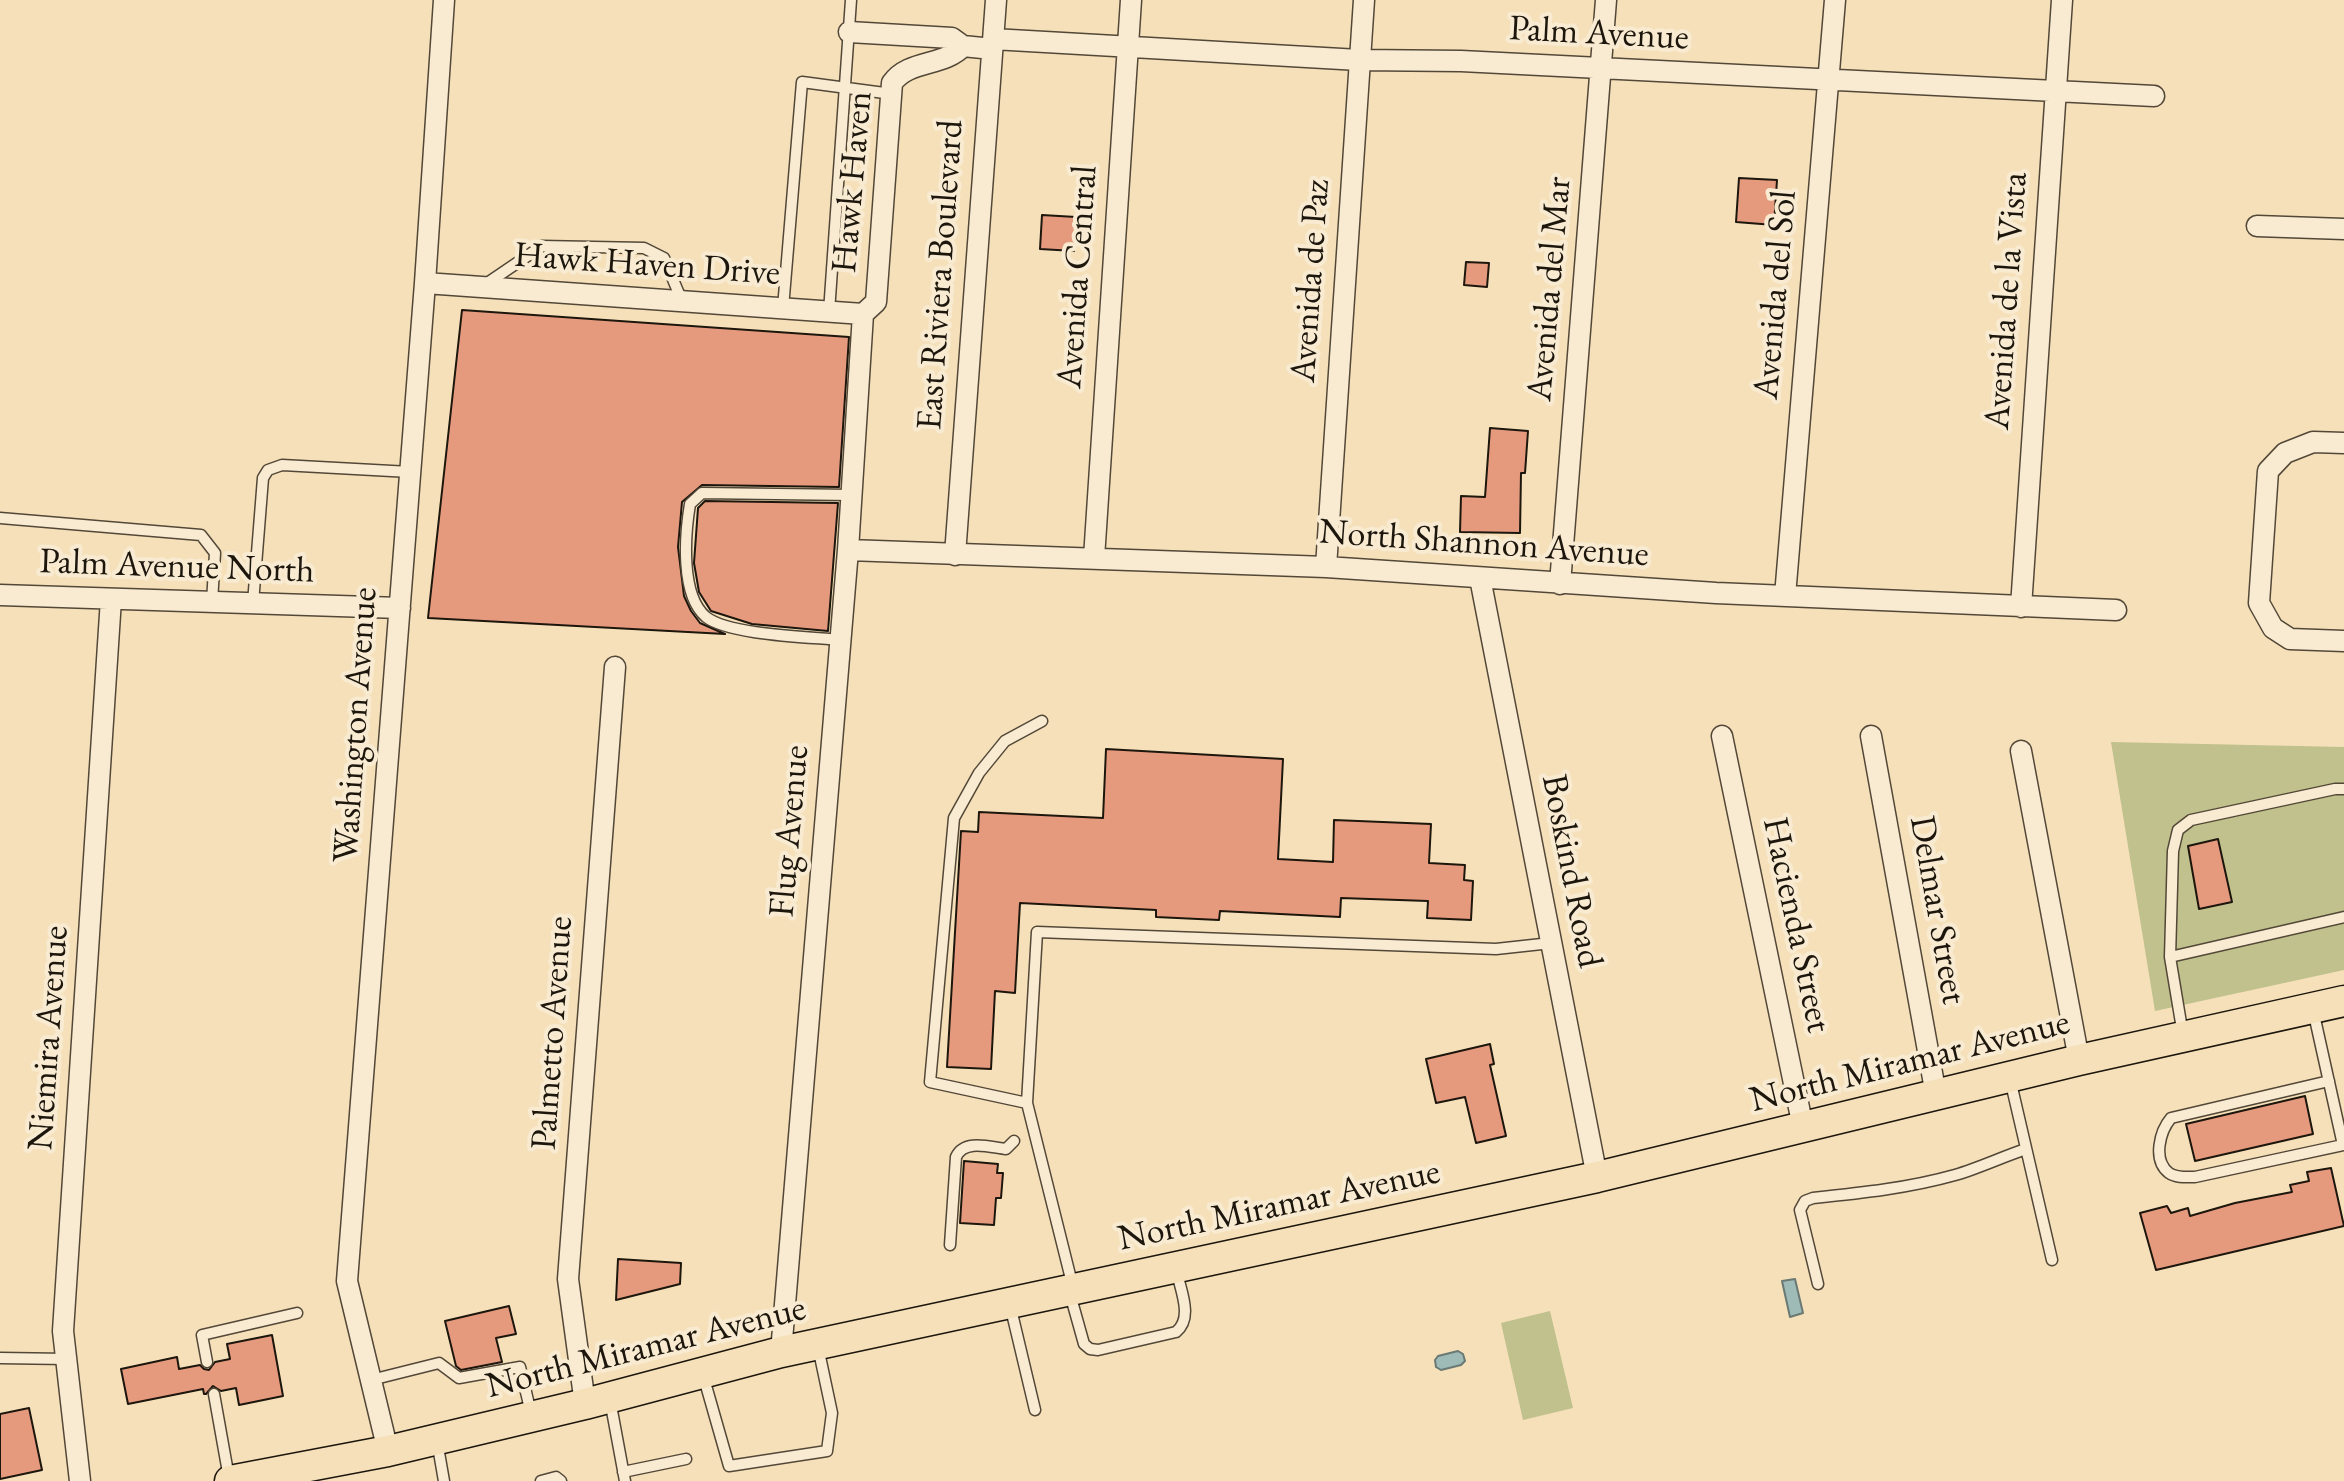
<!DOCTYPE html>
<style>
body{margin:0}
canvas{display:block;background:#f5e0b9}
</style>
<canvas width="2344" height="1481"></canvas>
<script>
const c = document.querySelector('canvas').getContext('2d');
c.lineJoin = 'round';
function paint(path, color) { c.fillStyle = color; c.fill(path, 'evenodd'); }
function stroke(path, color, width, dash) { c.strokeStyle = color; c.lineWidth = width; c.lineCap = dash ? 'butt' : 'round'; c.setLineDash(dash || []); c.stroke(path); }
function label(font, color, halo, rows, align = 'center') {
  c.font = font + ' "EB Garamond",serif'; c.lineWidth = 8; c.setLineDash([]); c.textBaseline = 'middle'; c.strokeStyle = halo; c.fillStyle = color; for (const [text, x, y, turn = 0] of rows) {
    c.save(); c.translate(x, y); c.rotate((+turn || 0) * Math.PI / 180); c.textAlign = isNaN(turn) ? turn : align; if (halo) c.strokeText(text, 0, 0); c.fillText(text, 0, 0); c.restore();
  }
}
paint(new Path2D(`
 M2111 742 2344 747V970L2155 1011Z
 M1550 1311 1573 1408 1523 1420 1501 1323Z`), '#c0c18c');
const water = new Path2D(`
 M1795 1279 1803 1313 1790 1317 1782 1281Z
 M1458 1351 1463 1354 1465 1361 1461 1365 1441 1370 1436 1367 1435 1360 1438 1356Z`);
paint(water, '#9ebbb7');
stroke(water, '#6a7973', 2);
const building = new Path2D(`
 M1739 178 1777 180 1774 225 1736 222Z
 M1042 215 1076 217 1074 251 1040 249Z
 M1466 262 1489 263 1487 287 1464 285Z
 M462 310 849 337 839 487 702 485 682 502 678 547 684 596 691 611 700 623 725 634 428 618Z
 M1490 428 1528 431 1525 473H1521L1520 533 1460 532 1461 496 1485 497Z
 M705 501 838 503 828 631 752 624 711 611 699 592 694 563 698 508Z
 M1106 749 1283 759 1278 859 1333 862 1334 820 1431 824 1429 863 1465 865 1464 880 1473 881 1471 920 1427 918 1428 901 1341 898 1340 917 1220 911 1219 920 1156 917V910L1020 903 1015 993 995 991 991 1069 947 1067 961 831 978 832 979 812 1103 818Z
 M2218 839 2232 902 2199 909 2188 846Z
 M1490 1044 1494 1064 1490 1065 1506 1136 1476 1143 1465 1097 1436 1103 1426 1059Z
 M2305 1096 2313 1134 2195 1161 2186 1124Z
 M964 1161 998 1164 997 1173H1003L1001 1198H996L994 1225 960 1223Z
 M2331 1168 2344 1226 2156 1270 2140 1213 2167 1206 2171 1213 2188 1208 2190 1216 2235 1203 2292 1192 2290 1185 2309 1181 2307 1172Z
 M618 1259 681 1263 680 1284 616 1300Z
 M509 1306 516 1334 496 1338 502 1362 461 1370 456 1366 445 1321Z
 M272 1335 283 1396 239 1405 236 1388 221 1391 213 1386 206 1394H204L203 1389 128 1404 121 1369 177 1357 179 1369 200 1365 204 1369 209 1370 215 1362 230 1359 227 1344Z
 M29 1408 42 1470 0 1479V1414Z`);
paint(building, '#e59a7e');
stroke(building, '#1d160d', 2);
const lane = new Path2D(`
 M486 284 542 246 644 248 664 258 682 301
 M783 308 802 82 892 94
 M829 312 851 0
 M0 518 201 535 215 553 212 602
 M253 603 263 478 268 470 282 465 410 472
 M840 640C809 637 729 635 706 617 680 595 685 534 690 504L702 493 851 495
 M2170 957 2344 917
 M2313 1010 2343 1145 2195 1177C2187 1177 2176 1178 2169 1173 2152 1160 2160 1131 2171 1118L2329 1081
 M2183 1035 2170 957 2173 851 2178 830 2191 820 2335 789H2344
 M2010 1079 2052 1260
 M1027 1103 930 1082 954 818 979 773 1005 741 1042 721
 M950 1245 956 1157C964 1139 989 1147 1006 1149L1014 1141
 M1818 1284 1800 1210 1805 1201 1813 1198C1861 1193 1909 1188 1955 1175 1979 1168 2002 1157 2026 1149
 M1073 1287 1027 1103 1037 932 1496 949 1551 943
 M1070 1294 1084 1344 1090 1349 1098 1350 1176 1332C1194 1318 1180 1289 1176 1269
 M1010 1305 1035 1410
 M0 1358 67 1359
 M207 1362 202 1335 297 1313
 M703 1375 729 1466 827 1451 832 1413 818 1347
 M371 1380 439 1363 459 1378 520 1367 531 1413
 M214 1394 229 1478
 M610 1400 625 1481
 M437 1441 444 1481
 M623 1472 686 1459
 M541 1481 556 1477 561 1481`);
const street = new Path2D(`
 M849 32 952 38 963 46 992 49
 M993 39 1359 60 1461 61 2154 96
 M2257 226 2344 229
 M425 283 863 314
 M863 314 876 302 892 83C909 59 944 67 963 46
 M2344 443 2313 442 2285 453 2268 471 2259 603 2273 628 2290 639 2344 641
 M848 550 1326 567 1716 593 2116 610
 M955 555 996 0
 M1094 558 1131 0
 M1326 567 1364 0
 M1480 578 1597 1177
 M1560 584 1606 0
 M0 595 400 608
 M1785 596 1835 0
 M2021 607 2062 0
 M1722 736 1803 1127
 M1871 736 1936 1095
 M2021 751 2079 1060
 M781 1352 848 550 863 314
 M585 1404 568 1279 615 667
 M388 1451 347 1281 425 283 444 0
 M80 1481 63 1331 111 599`);
const primary = new Path2D(`
 M230 1481 388 1451 585 1404 781 1352 1597 1177 2079 1060 2344 1001`);
stroke(lane, '#534838', 13);
stroke(street, '#534838', 23);
stroke(primary, '#1d160d', 33);
stroke(lane, '#f8ebd2', 10);
stroke(street, '#f8ebd2', 20);
stroke(primary, '#f5e0b9', 30);
label('36px', '#1d160d', '#f8ebd2', [
 ["Palm Avenue",1599,34,3],
 ["Hawk Haven",853,182,-85],
 ["Hawk Haven Drive",647,265,4],
 ["East Riviera Boulevard",941,275,-86],
 ["Avenida Central",1078,277,-86],
 ["Avenida de Paz",1311,281,-86],
 ["Avenida del Mar",1550,289,-85],
 ["Avenida del Sol",1776,295,-85],
 ["Avenida de la Vista",2007,301,-86],
 ["North Shannon Avenue",1484,544,4],
 ["Palm Avenue North",177,567,2],
 ["Washington Avenue",356,725,-86],
 ["Flug Avenue",790,831,-85],
 ["Boskind Road",1571,871,79],
 ["Delmar Street",1937,910,80],
 ["Hacienda Street",1796,925,78],
 ["Palmetto Avenue",553,1033,-86],
 ["Niemira Avenue",49,1038,-86],
 ["North Miramar Avenue",1910,1062,-14],
 ["North Miramar Avenue",1279,1206,-12],
 ["North Miramar Avenue",646,1348,-14]
]);
</script>
